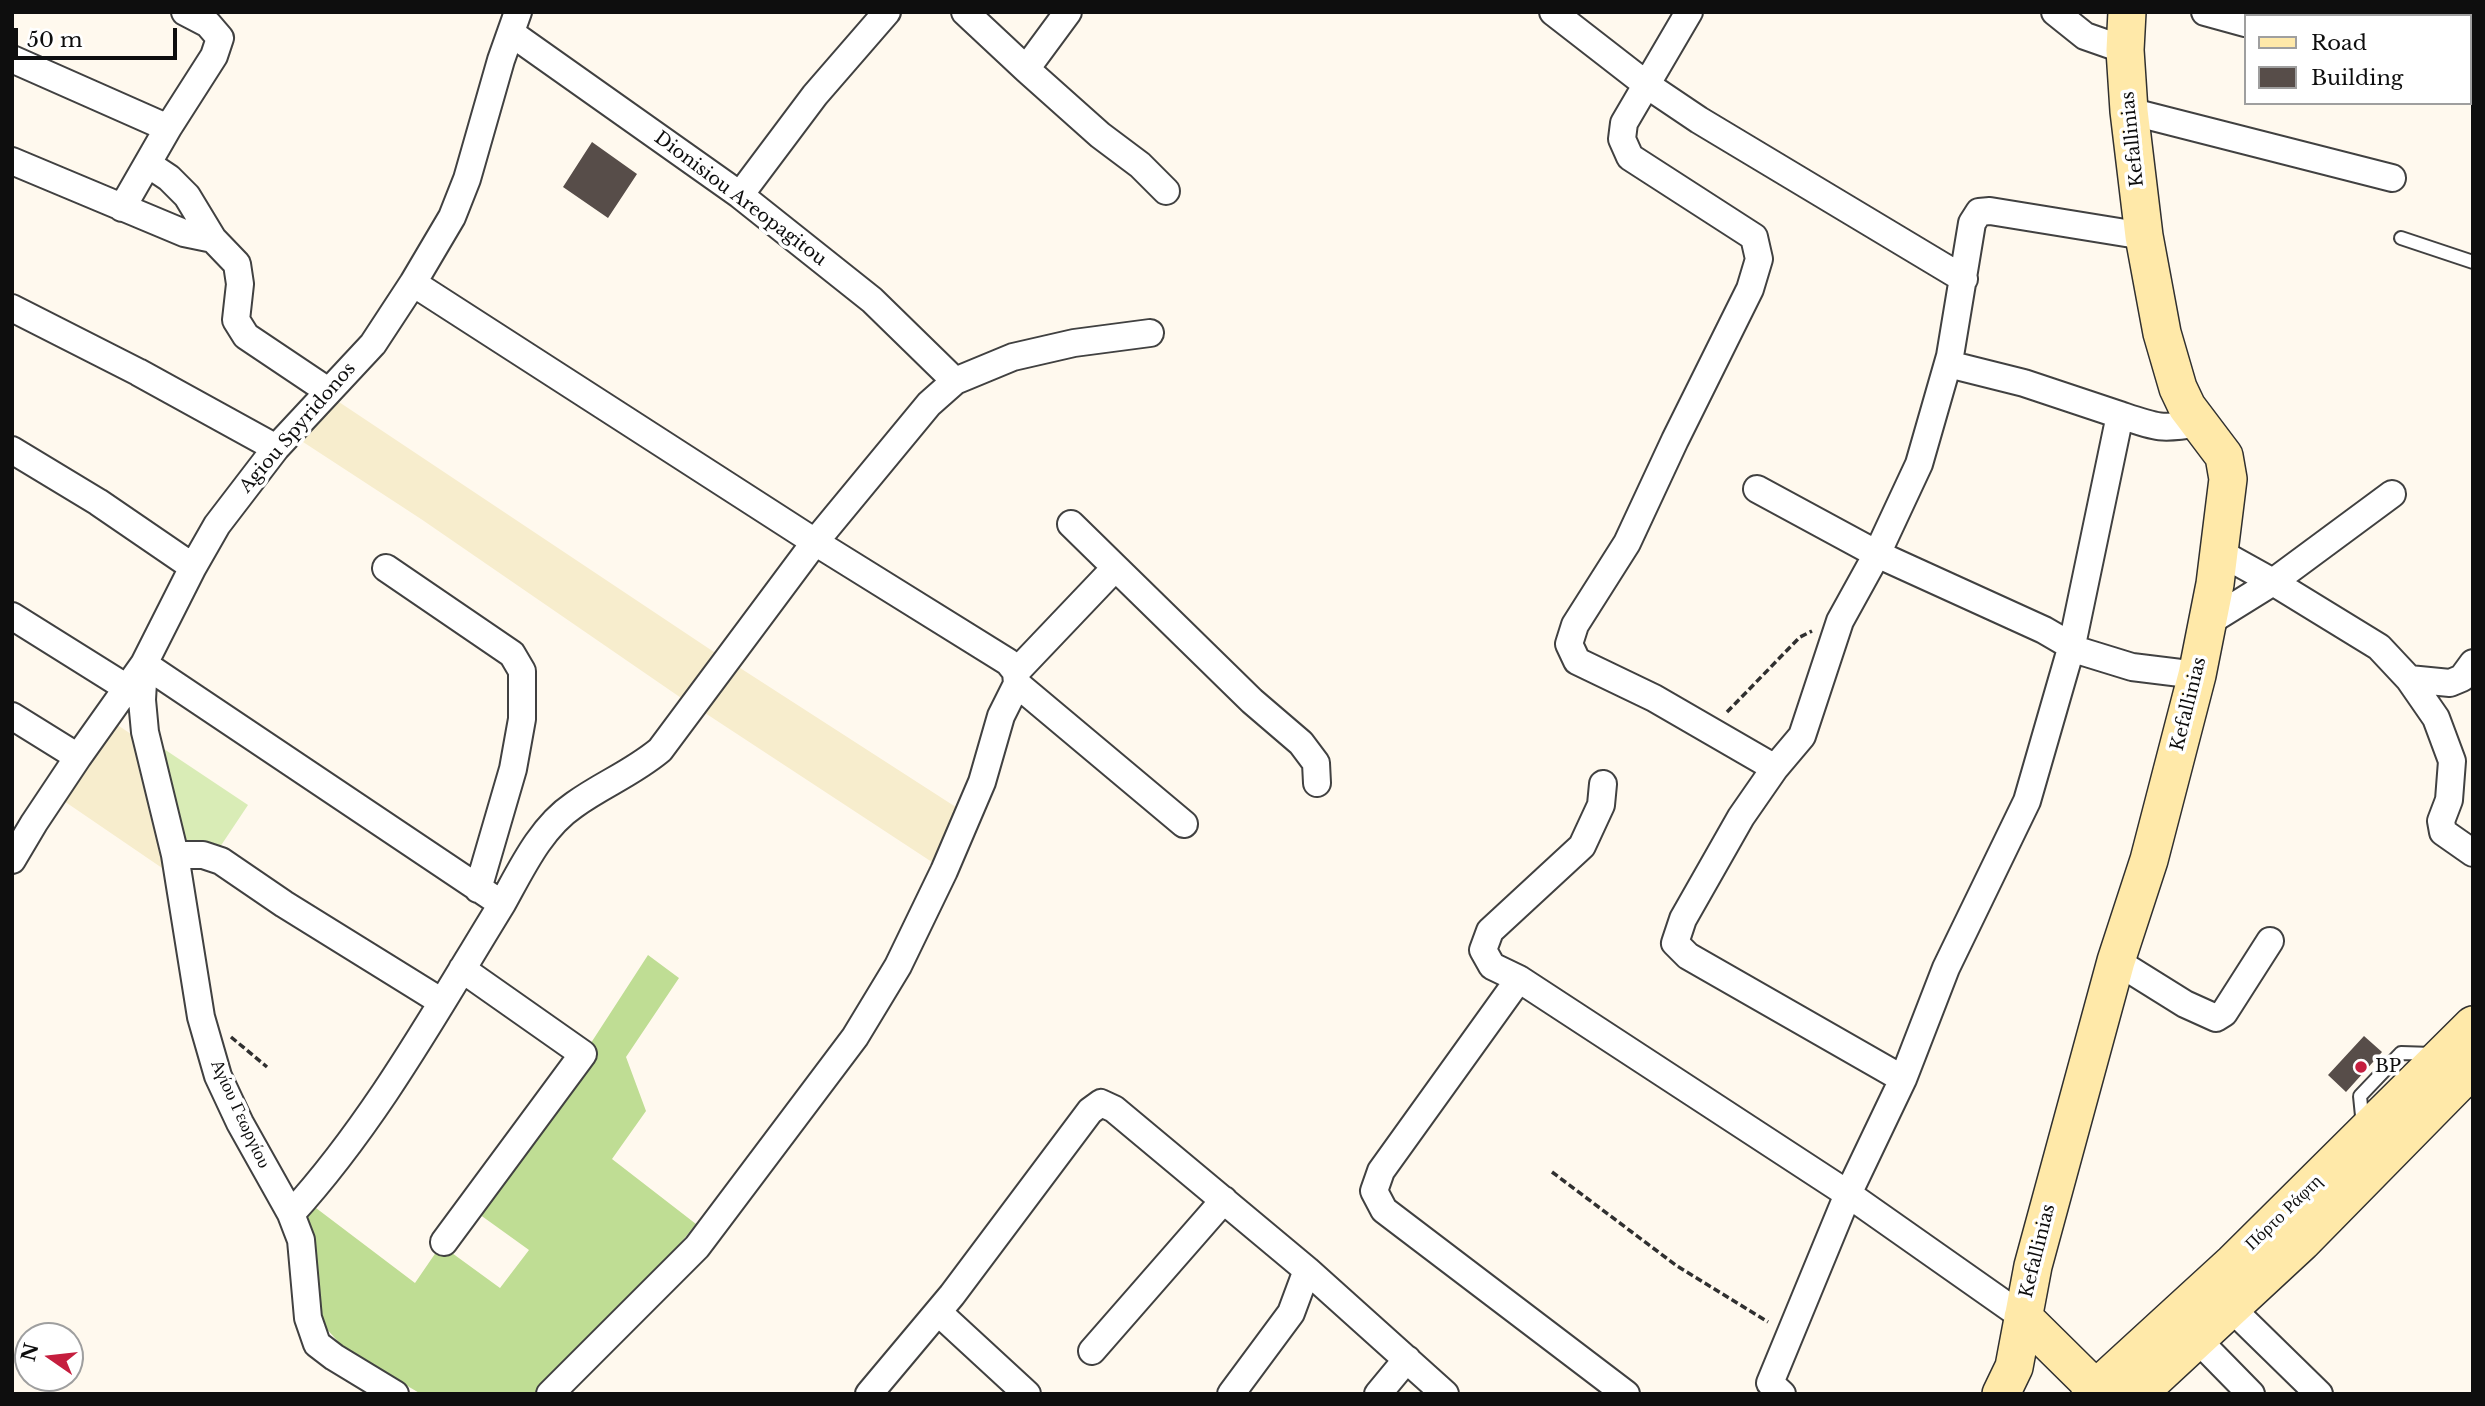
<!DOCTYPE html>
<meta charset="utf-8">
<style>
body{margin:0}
#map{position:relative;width:2485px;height:1406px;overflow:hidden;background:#fff9ee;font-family:"Libre Baskerville",serif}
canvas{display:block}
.frame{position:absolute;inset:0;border:14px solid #0e0e0e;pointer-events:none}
.legend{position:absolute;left:2244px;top:14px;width:228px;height:91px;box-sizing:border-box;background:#fff;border:2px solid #9f9f9f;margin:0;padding:9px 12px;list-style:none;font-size:21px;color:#0e0e0e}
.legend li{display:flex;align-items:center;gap:14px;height:35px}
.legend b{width:35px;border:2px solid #9f9f9f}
.north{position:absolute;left:14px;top:1322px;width:70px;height:70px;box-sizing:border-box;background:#fff;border:2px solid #9f9f9f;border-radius:50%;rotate:284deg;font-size:19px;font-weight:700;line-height:28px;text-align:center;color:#0e0e0e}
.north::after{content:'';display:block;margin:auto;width:24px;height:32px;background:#c51e3e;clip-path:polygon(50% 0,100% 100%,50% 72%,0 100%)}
.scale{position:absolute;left:14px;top:28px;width:163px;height:32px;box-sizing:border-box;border:4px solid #0e0e0e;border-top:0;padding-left:9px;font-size:21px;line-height:24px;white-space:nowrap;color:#0e0e0e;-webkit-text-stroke:5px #fff;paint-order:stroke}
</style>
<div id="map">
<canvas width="2485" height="1406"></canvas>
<div class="frame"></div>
<ul class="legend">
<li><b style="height:9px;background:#ffe9a9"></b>Road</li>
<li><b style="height:19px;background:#574d49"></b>Building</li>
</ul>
<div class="north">N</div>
<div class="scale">50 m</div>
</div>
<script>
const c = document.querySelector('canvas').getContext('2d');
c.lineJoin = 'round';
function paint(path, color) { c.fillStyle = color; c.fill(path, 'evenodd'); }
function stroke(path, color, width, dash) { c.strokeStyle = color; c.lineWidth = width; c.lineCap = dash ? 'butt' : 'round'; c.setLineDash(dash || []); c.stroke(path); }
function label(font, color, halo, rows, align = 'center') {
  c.font = font + ' "Libre Baskerville",serif'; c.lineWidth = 7; c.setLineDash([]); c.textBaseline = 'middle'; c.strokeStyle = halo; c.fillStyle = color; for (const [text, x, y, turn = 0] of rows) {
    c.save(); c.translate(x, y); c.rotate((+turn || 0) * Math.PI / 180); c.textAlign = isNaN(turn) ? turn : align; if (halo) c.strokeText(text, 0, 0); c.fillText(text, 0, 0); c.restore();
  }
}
paint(new Path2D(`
 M336 400 720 656 687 702 421 519 300 440Z
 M737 666 962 811 938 866 702 711Z
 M113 722 137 738 165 870 61 799Z`), '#f7edcd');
paint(new Path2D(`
 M164 749 248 805 218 850 183 843Z`), '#d9ecb6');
paint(new Path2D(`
 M648 955 679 978 626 1057 646 1111 612 1159 696 1224 652 1278 535 1394H421L345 1349 323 1325 312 1285 305 1219 316 1208 415 1283 441 1245 500 1288 529 1250 472 1209 541 1120Z`), '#bfdd94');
paint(new Path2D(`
 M592 142 637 174 608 218 563 187Z
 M2364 1036 2382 1052 2346 1092 2328 1075Z`), '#574d49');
const lane = new Path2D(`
 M2401 238 2473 262
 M2363 1126 2360 1096 2401 1053 2433 1054`);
const street = new Path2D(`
 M965 12 1026 69 1100 135 1140 165 1166 191
 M1553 12 1647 85 1699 120 1964 279
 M1689 12 1624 123 1622 139 1630 157 1754 237 1759 259 1750 289 1675 440 1627 543 1575 625 1569 644 1577 661 1654 698 1775 768
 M2055 12 2085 36 2125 50
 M2205 12 2245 23
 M2457 12 2465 16
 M511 33 740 195 872 300 955 381
 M12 59 168 128
 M1026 69 1068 12
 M2129 111 2392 178
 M12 161 184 233 213 239
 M148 164 169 178 187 196 213 239 237 264 240 284 236 320 246 336 328 391
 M740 195 815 95 887 12
 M122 208 168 128 214 56 220 38 208 24 185 12
 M413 283 815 542 1008 662 1016 672 1017 684 1001 716 982 782 944 871 898 966 855 1037 697 1247 550 1394
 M12 308 138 372 276 448
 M1948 364 2024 383 2120 415
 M12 450 98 502 193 567
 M1757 489 1877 554 2044 630 2080 651 2132 667 2197 675
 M1071 524 1252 701 1301 743 1316 763 1317 783
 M2219 552 2273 582 2379 647 2409 679 2436 718 2452 761 2449 800 2441 821 2443 832 2473 853
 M386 568 512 654 522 671V719L513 769 478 889
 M12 616 127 688
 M2207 623 2273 582 2392 494
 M144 664 502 904C436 1011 375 1122 291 1214
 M144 664 142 700 145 732 175 855 201 1017 218 1076 240 1123 291 1214 301 1240 308 1318 317 1344 334 1357 395 1394
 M1016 672 1115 568
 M2409 679 2450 683 2462 678 2473 663
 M1017 684 1184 824
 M12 716 78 757
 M1603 784 1601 805 1582 846 1490 931 1483 950 1492 966 1519 979 1848 1194 2023 1317
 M175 855H203L221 861 284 904 442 1002
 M12 860 34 823 78 757 144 664 193 567 217 525 276 448 373 344 413 283 452 217 467 179 501 60 518 12
 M502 904C521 870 540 828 574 805 603 784 631 774 660 750L815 542 929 404 955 381 1013 357 1074 343 1150 333
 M2116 961 2185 1004 2216 1018 2224 1013 2270 941
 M1519 979 1381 1171 1374 1191 1384 1210 1626 1394
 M1903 1079 1688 956 1675 943 1683 919 1741 817 1775 768 1802 736 1840 621 1877 554 1919 464 1950 356 1972 223 1979 212 1990 211 2144 236
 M444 1242 583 1054 462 969
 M2231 1308 2319 1394
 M938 1312 1027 1394
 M2198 1340 2251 1394
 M1092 1351 1224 1200
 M869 1394 952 1295 1090 1111 1101 1103 1114 1109 1307 1270 1445 1394
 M1231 1394 1291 1313 1307 1270
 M1378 1394 1407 1359
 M1782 1394 1770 1383 1848 1194 1903 1079 1946 968 2027 801 2072 645 2120 415C2155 427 2161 430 2198 423`);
const secondary = new Path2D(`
 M2023 1317 2101 1394
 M2001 1394 2014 1367 2033 1266 2116 961 2149 860 2197 675 2215 584 2228 479 2224 456 2187 407 2178 388 2162 333 2144 236 2129 111 2125 50 2127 12
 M2090 1394 2233 1263 2473 1025
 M2138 1394 2302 1242 2473 1068`);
stroke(lane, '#414141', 16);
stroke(street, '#414141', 30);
stroke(secondary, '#303030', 40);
stroke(new Path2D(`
 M1727 712 1800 637 1812 631
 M231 1037 267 1067
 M1552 1172 1677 1266 1768 1322`), '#303030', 3.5, [7, 3.5]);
stroke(lane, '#fff', 12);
stroke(street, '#fff', 26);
stroke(secondary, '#ffe9a9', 37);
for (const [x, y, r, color] of [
 [2361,1067,7,"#c51e3e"]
]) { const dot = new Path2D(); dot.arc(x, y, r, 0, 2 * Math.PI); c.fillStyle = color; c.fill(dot); stroke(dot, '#fff', 2.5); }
label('18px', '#0e0e0e', '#fff', [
 ["Kefallinias",2133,139,-96],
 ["Dionisiou Areopagitou",740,199,37],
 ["Agiou Spyridonos",298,428,-49],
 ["Kefallinias",2189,704,-76],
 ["Αγίου Γεωργίου",240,1114,65],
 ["Πόρτο Ράφτη",2284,1213,-44],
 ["Kefallinias",2038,1251,-76]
]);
label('18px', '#0e0e0e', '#fff', [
 ["BP",2375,1067]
], 'left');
</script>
